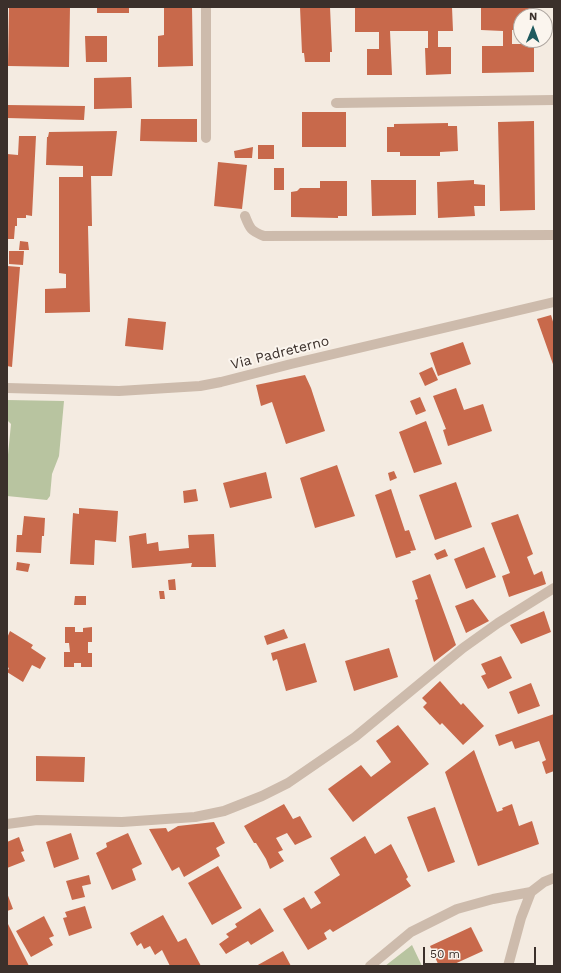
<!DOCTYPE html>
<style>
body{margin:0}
#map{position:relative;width:561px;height:973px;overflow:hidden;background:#f4ebe1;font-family:"Work Sans",sans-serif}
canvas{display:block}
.frame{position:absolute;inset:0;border:8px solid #3b302b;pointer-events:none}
.north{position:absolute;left:513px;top:8px;width:40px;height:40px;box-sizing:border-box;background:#fbf5ee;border:1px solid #aea6a0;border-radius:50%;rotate:1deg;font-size:11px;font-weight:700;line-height:16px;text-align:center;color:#3b302b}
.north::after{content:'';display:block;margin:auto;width:14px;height:18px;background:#1f5a5e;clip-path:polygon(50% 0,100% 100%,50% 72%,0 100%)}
.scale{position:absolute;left:423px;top:947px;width:113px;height:18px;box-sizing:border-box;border:2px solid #3b302b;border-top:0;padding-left:5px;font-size:12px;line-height:14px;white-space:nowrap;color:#3b302b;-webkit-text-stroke:3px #fbf5ee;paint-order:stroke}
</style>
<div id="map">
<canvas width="561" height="973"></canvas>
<div class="frame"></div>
<div class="north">N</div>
<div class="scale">50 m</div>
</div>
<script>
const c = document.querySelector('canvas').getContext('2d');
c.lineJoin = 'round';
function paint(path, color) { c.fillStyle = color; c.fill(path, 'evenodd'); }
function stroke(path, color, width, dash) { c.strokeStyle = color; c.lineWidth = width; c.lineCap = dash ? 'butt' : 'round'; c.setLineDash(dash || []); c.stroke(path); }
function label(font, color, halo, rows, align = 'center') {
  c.font = font + ' "Work Sans",sans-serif'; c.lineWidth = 4; c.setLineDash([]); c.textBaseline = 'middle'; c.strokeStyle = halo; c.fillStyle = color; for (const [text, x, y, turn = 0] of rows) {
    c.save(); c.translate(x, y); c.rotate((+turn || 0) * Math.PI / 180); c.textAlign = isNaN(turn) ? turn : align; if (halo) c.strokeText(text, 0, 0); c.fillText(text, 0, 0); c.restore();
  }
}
paint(new Path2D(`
 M7 400 64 401 59 456 52 474 50 496 47 500 7 496V465L11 424 7 420Z
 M412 945 422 966H385Z`), '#b8c4a0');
paint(new Path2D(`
 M9 7H70L69 67 8 66Z
 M97 7H129V13H97Z
 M164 7H192L193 66 158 67V36L164 35Z
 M300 7H330L332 52H330V62H305L304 53H302Z
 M355 7H452L453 31H438V47H451V74L426 75 425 48H428V31H390L392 75H367V49H379V32H355Z
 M481 7H534V16H521V30H512V44H534V72L482 73V46H503V31L481 30Z
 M85 36H107V62H86Z
 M131 77 132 108 94 109V78Z
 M7 105 85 106 84 120 7 118Z
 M302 112H346V147H302Z
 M141 119H197V142L140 141Z
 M534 121 535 210 500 211 498 122Z
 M448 123V126H457L458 151 440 152V156H400V152H387V127H394V124Z
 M117 131 112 176H91L92 226H88L90 312 45 313V289L66 288V274L59 273V177H83V166L46 165 47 137H48L49 132Z
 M19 136H36L32 216 26 215V218H17V226H15L14 239H7V154L18 155Z
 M258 145H274V159H258Z
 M253 147 252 158H235L234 151Z
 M218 162 247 165 242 209 214 206Z
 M274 168H284V190H274Z
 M371 180H416V215L372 216Z
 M474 180V184L485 185V206H474L475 216 438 218 437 182Z
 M320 181H347V216H338V218L291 217V192L297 191 300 188H320Z
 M20 241 28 242 29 250H19Z
 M9 251H24L23 265 9 264Z
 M7 266 20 267 12 367 7 366Z
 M551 315 554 325V367L537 319Z
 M128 318 166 322 163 350 125 346Z
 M463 342 471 364 438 376 430 353Z
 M432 367 438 380 425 386 419 373Z
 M305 375 311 388 325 431 286 444 272 402 261 406 256 385Z
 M456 388 464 410 483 404 492 431 448 446 443 430 446 429 433 396Z
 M420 397 426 411 416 415 410 401Z
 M426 421 442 464 414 473 399 432Z
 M337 465 355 516 315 528 300 478Z
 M394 471 397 478 390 481 388 473Z
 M266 472 272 498 230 508 223 483Z
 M456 482 472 527 435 540 419 495Z
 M196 489 198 501 184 503 183 491Z
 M391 489 405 531 409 530 416 550 410 551 411 553 396 558 375 495Z
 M79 508 118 511 116 542 95 540 94 565 70 564 73 513 79 514Z
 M518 514 533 554 527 557 534 575 542 571 546 584 509 597 502 576 510 573 491 523Z
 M24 516 45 518 44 536H42L41 553 16 552 17 535H22Z
 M146 533 147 544 158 542 159 551 189 548 188 535 214 534 216 567H191L192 563 132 568 129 536Z
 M484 547 496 577 466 589 454 559Z
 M445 549 448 556 437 560 434 554Z
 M17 562 30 564 28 572 16 570Z
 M430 574 456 645 434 662 415 600 418 599 412 581Z
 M175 579 176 590H169L168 580Z
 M159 591H164L165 599H160Z
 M75 596H86V605H74Z
 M473 599 489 621 466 633 455 606Z
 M544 611 551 632 521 644 510 625Z
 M65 627H75V632H83V628L92 627V642H88V653H92V667H81V663H74V667H64V652H70L69 643H65Z
 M284 629 288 638 267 645 264 636Z
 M10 631 33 645 31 648 46 658 40 669 32 665 23 682 7 672 9 668 7 667V638Z
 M305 643 317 682 286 691 277 659 273 661 271 653Z
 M389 648 398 677 354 691 345 661Z
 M501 656 512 678 488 689 481 676 486 674 481 664Z
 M440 681 461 705 463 703 484 726 463 745 442 723 440 725 423 707 427 703 422 698Z
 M531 683 540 706 518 714 509 692Z
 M554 714V771L546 774 542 762 546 760 539 741 515 749 512 741 499 746 495 735Z
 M398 725 429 764 353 822 328 789 361 765 371 777 391 762 376 741Z
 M474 750 497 812 503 810 502 808 512 804 519 826 532 821 539 844 478 866 445 772Z
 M36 756 85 757 84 782 36 781Z
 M284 804 293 819 300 816 312 837 295 845 287 833 276 838 283 850 278 852 284 861 270 869 266 859 256 843H254L244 826Z
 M435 807 455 862 428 872 407 817Z
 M214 822 225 843 216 848 220 856 184 877 179 867 172 871 149 829 166 828 168 832 178 826Z
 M71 833 79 859 54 868 46 842Z
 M128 833 142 864 132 869 136 880 112 890 96 853 107 847 106 843Z
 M365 836 375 854 391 844 408 877 406 879 411 886 333 932 330 929 324 933 327 939 308 950 283 909 304 897 311 909 321 903 314 892 340 875 330 858Z
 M19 837 24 851 21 852 25 861 7 868V842Z
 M218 866 242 908 212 925 188 883Z
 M89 875 91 884 82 886 85 897 72 900 66 881Z
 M7 893 13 909 7 911Z
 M85 906 92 928 69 936 63 918 67 917 65 912Z
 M260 908 274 931 251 945 248 941 226 954 219 944 229 937 226 934 237 927 235 924Z
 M163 915 178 942 186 938 201 966H170L162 950 155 955 150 946 144 949 141 943 137 946 130 933Z
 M44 916 54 936 49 938 53 945 31 957 16 931Z
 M7 922 29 966H7Z
 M471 927 483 951 450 966H439L430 946Z
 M283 951 291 966H256Z`), '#c8694b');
stroke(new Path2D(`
 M206 7V138
 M336 103 554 100
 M245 216C250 229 251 231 264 236L554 235
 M7 388 119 391 200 386 221 382 291 364 554 302
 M7 824 37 820 122 822 195 817 224 811 262 796 288 783 355 737 463 648 498 623 554 588
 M370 966 411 932 457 909 493 899 531 892 544 882 554 878
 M508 966 521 918 531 892`), '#cdbbac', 10);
label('14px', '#3b302b', '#fbf5ee', [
 ["Via Padreterno",280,353,-14]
]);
</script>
